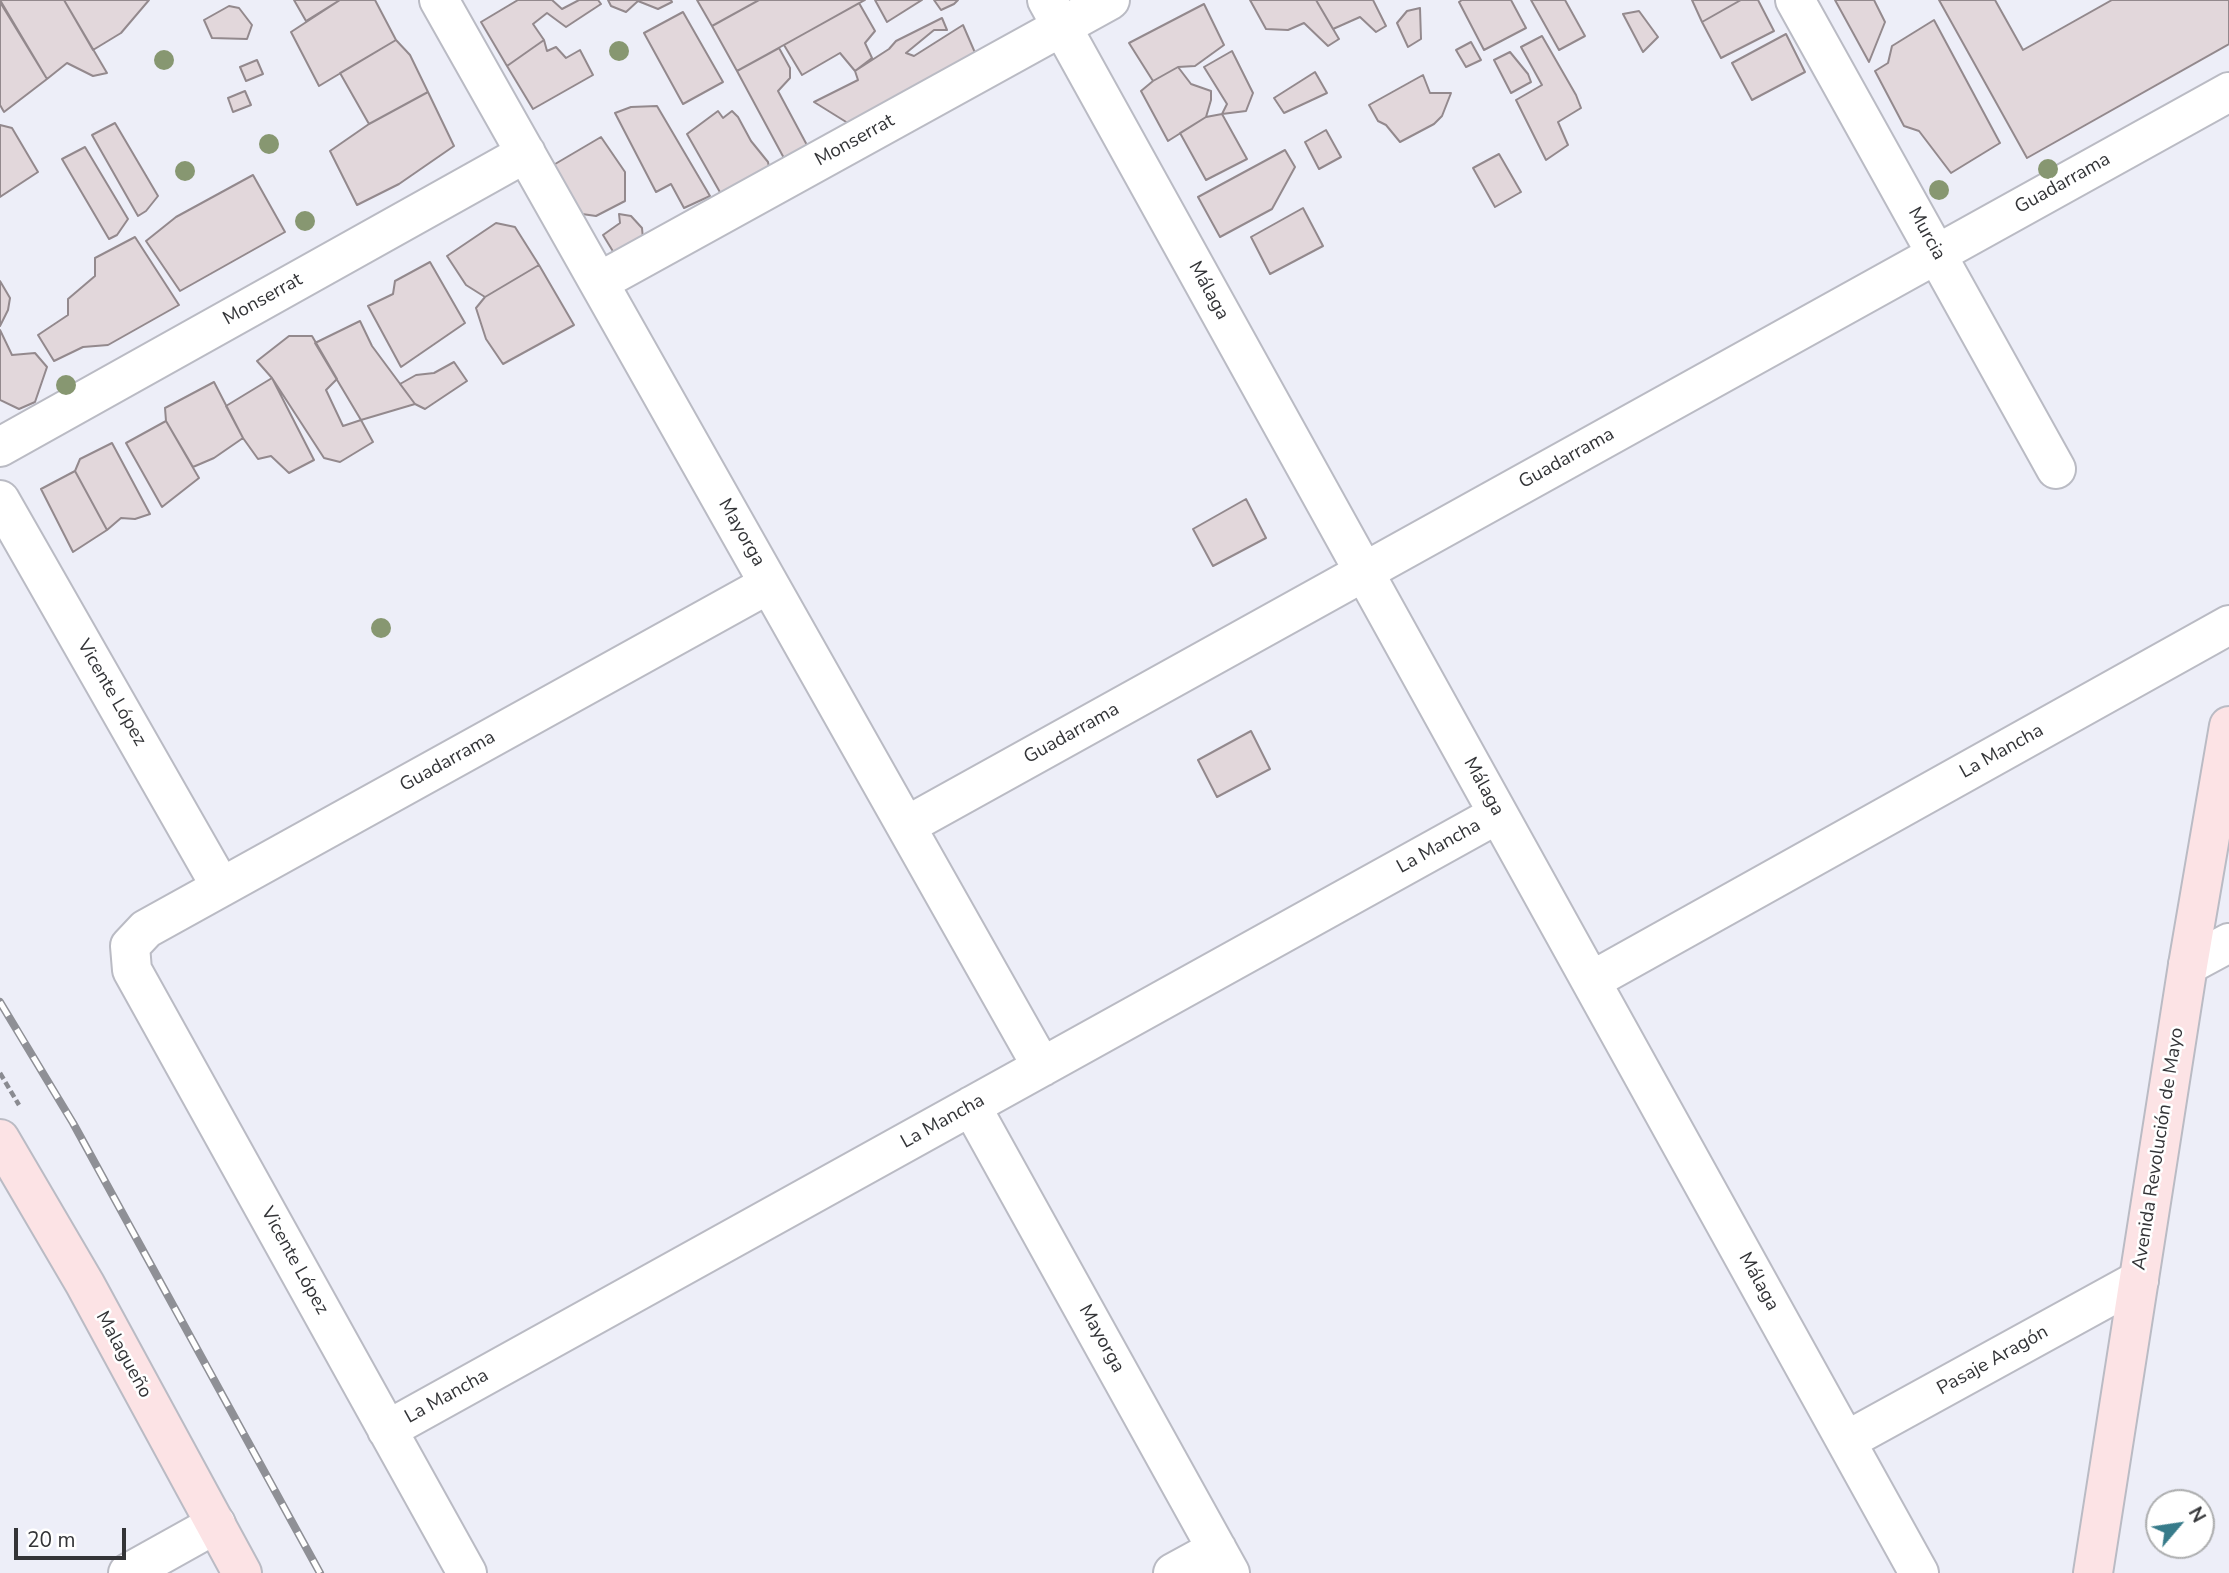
<!DOCTYPE html>
<meta charset="utf-8">
<style>
body{margin:0}
#map{position:relative;width:2229px;height:1573px;overflow:hidden;background:#edeef8;font-family:"Nunito Sans",sans-serif}
canvas{display:block}
.north{position:absolute;left:2145px;top:1489px;width:70px;height:70px;box-sizing:border-box;background:#fff;border:2px solid #adaeaf;border-radius:50%;rotate:61deg;font-size:19px;font-weight:700;line-height:28px;text-align:center;color:#333437}
.north::after{content:'';display:block;margin:auto;width:24px;height:32px;background:#377b8a;clip-path:polygon(50% 0,100% 100%,50% 72%,0 100%)}
.scale{position:absolute;left:14px;top:1528px;width:112px;height:32px;box-sizing:border-box;border:4px solid #333437;border-top:0;padding-left:9px;font-size:21px;line-height:24px;white-space:nowrap;color:#333437;-webkit-text-stroke:5px #fff;paint-order:stroke}
</style>
<div id="map">
<canvas width="2229" height="1573"></canvas>
<div class="north">N</div>
<div class="scale">20 m</div>
</div>
<script>
const c = document.querySelector('canvas').getContext('2d');
c.lineJoin = 'round';
function paint(path, color) { c.fillStyle = color; c.fill(path, 'evenodd'); }
function stroke(path, color, width, dash) { c.strokeStyle = color; c.lineWidth = width; c.lineCap = dash ? 'butt' : 'round'; c.setLineDash(dash || []); c.stroke(path); }
function label(font, color, halo, rows, align = 'center') {
  c.font = font + ' "Nunito Sans",sans-serif'; c.lineWidth = 5; c.setLineDash([]); c.textBaseline = 'middle'; c.strokeStyle = halo; c.fillStyle = color; for (const [text, x, y, turn = 0] of rows) {
    c.save(); c.translate(x, y); c.rotate((+turn || 0) * Math.PI / 180); c.textAlign = isNaN(turn) ? turn : align; if (halo) c.strokeText(text, 0, 0); c.fillText(text, 0, 0); c.restore();
  }
}
const building = new Path2D(`
 M0 0H64L107 73 93 76 67 63 47 79Z
 M64 0H149L121 33 93 50Z
 M294 0H340L306 21Z
 M340 0H375L396 40 319 86 291 32Z
 M518 0H552L562 9 579 0H598L601 4 566 27 547 13 533 24 544 40 507 66 481 22Z
 M608 0H671L672 2 658 9 638 1 626 12 611 6Z
 M697 0H759L712 26Z
 M759 0H865L737 71 712 26Z
 M875 0H922L887 22Z
 M934 0H958L954 4 941 10Z
 M1250 0H1316L1339 39 1328 46 1304 23 1288 30 1266 29Z
 M1316 0H1373L1386 26 1376 32 1360 17 1333 29Z
 M1462 0H1511L1526 28 1484 50 1459 2Z
 M1531 0H1565L1585 36 1559 50Z
 M1692 0H1741L1702 22Z
 M1741 0H1758L1774 31 1721 58 1702 22Z
 M1835 0H1874L1885 22 1869 62Z
 M1939 0H1995L2023 50 2112 0H2229V44L2027 158Z
 M0 2 47 79 4 112 0 105Z
 M859 3 875 31 865 43 872 58 855 71 840 53 802 75 784 45Z
 M1204 4 1224 45 1195 66 1178 67 1153 81 1129 43Z
 M229 6 239 8 252 25 247 39 212 38 204 20Z
 M1420 8 1421 39 1408 47 1397 23 1407 11Z
 M1639 11 1658 37 1643 52 1623 14Z
 M683 12 723 82 683 104 644 33Z
 M942 18 947 30H934L906 53 914 56 963 25 976 55 851 125 814 102 858 80 855 71 889 49 896 41Z
 M1934 20 2000 143 1951 173 1919 131 1904 126 1875 71 1888 63 1892 46Z
 M1786 34 1805 72 1752 100 1732 63Z
 M1542 36 1576 95 1581 108 1558 122 1568 145 1546 160 1516 100 1542 85 1521 47Z
 M396 40 410 55 428 92 369 124 340 73Z
 M544 40 547 51 556 47 566 58 580 50 593 75 533 109 507 66Z
 M1471 42 1481 60 1466 67 1456 50Z
 M779 48 790 68V78L778 91 808 147 785 160 737 71Z
 M1232 51 1253 93 1246 111 1222 114 1227 104 1204 67Z
 M1510 52 1528 74 1531 82 1511 93 1494 60Z
 M257 60 263 74 246 81 240 67Z
 M1178 67 1191 84 1211 91V100L1206 117 1168 141 1141 91 1153 81Z
 M1315 72 1327 93 1284 113 1274 98Z
 M1423 75 1430 93H1451L1442 116 1434 124 1400 142 1386 125 1378 121 1369 105Z
 M245 91 251 105 233 112 228 98Z
 M428 92 454 146 399 184 357 205 330 151 369 124Z
 M657 106 710 196 684 208 671 184 656 192 615 113 631 107Z
 M718 111 723 118 732 111 738 117 751 141 768 162 769 167 721 194 687 134Z
 M1222 114 1247 159 1206 180 1180 133 1206 117Z
 M115 123 158 196 146 211 138 216 92 135Z
 M0 125 12 128 38 172 0 197Z
 M1326 130 1341 157 1319 169 1305 142Z
 M601 137 625 172V201L596 216 575 213 550 167Z
 M85 147 128 219 117 235 109 239 62 159Z
 M1285 150 1295 167 1272 209 1220 237 1198 197Z
 M1499 154 1521 192 1495 207 1473 168Z
 M253 175 285 232 180 291 146 241 176 217Z
 M1303 208 1323 246 1270 274 1251 237Z
 M619 214 631 216 642 228 643 239 614 253 603 235 620 223Z
 M496 223 515 227 539 265 485 297 466 285 447 256Z
 M135 237 179 305 108 345 83 347 54 361 38 335 68 315V299L95 276V258Z
 M430 262 465 323 401 367 368 306 393 294 395 281Z
 M539 265 574 325 503 364 486 339 476 308 485 297Z
 M0 281 10 298 8 310 0 326Z
 M360 321 372 346 415 404 361 420 315 343Z
 M0 330 12 355 35 353 47 367 35 402 19 409 0 400Z
 M289 336H312L337 379 326 390 343 426 361 420 373 442 340 462 324 458 272 378 257 361Z
 M454 362 467 381 425 409 415 404 400 384 416 375 434 373Z
 M272 378 314 460 289 473 271 456 258 459 243 438 226 406Z
 M214 382 243 438 214 458 193 467 166 421 165 408Z
 M166 421 199 478 162 507 126 443Z
 M112 443 150 514 135 519 121 518 107 530 75 471 80 459Z
 M75 471 107 530 73 552 41 489Z
 M1246 499 1266 538 1213 566 1193 529Z
 M1251 731 1270 769 1217 797 1198 760Z`);
paint(building, '#e2d7db');
stroke(building, '#93898d', 2);
const street = new Path2D(`
 M439 0 1042 1067
 M1047 0 1919 1573
 M1795 0 2056 469
 M599 282 1110 0
 M0 447 526 153
 M0 500 221 887
 M906 826 2229 92
 M2188 965 2229 943
 M1591 981 2229 625
 M971 1106 1230 1573
 M387 1430 1498 814
 M1846 1441 2139 1280
 M128 1573 216 1524
 M467 1573 132 970 130 946 146 929 769 584
 M1173 1573 1217 1549`);
const secondary = new Path2D(`
 M0 1139 85 1284 242 1573
 M2093 1573 2188 965 2229 726`);
stroke(street, '#babbc4', 42);
stroke(secondary, '#babbc4', 42);
stroke(new Path2D(`
 M0 1073 19 1105`), '#8a8b91', 4.5, [7, 3.5]);
stroke(street, '#fff', 38);
stroke(secondary, '#fce3e5', 38);
const rail = new Path2D(`
 M0 1002 73 1123 320 1573`);
stroke(rail, '#8f9096', 8);
stroke(rail, '#fff', 5, [16]);
c.fillStyle = '#879771';
for (const [x, y] of [
 [619,51],
 [164,60],
 [269,144],
 [2048,169],
 [185,171],
 [1939,190],
 [305,221],
 [66,385],
 [381,628]
]) { c.beginPath(); c.arc(x, y, 10, 0, 2 * Math.PI); c.fill(); }
label('19px', '#333437', '#fff', [
 ["Monserrat",855,141,-29],
 ["Guadarrama",2063,184,-29],
 ["Murcia",1926,234,61],
 ["Málaga",1208,291,61],
 ["Monserrat",263,300,-29],
 ["Guadarrama",1567,459,-29],
 ["Mayorga",741,533,60],
 ["Vicente López",111,693,60],
 ["Guadarrama",1072,734,-29],
 ["La Mancha",2002,752,-29],
 ["Guadarrama",448,762,-29],
 ["Málaga",1483,787,61],
 ["La Mancha",1439,847,-29],
 ["La Mancha",943,1122,-29],
 ["Avenida Revolución de Mayo",2159,1149,-81],
 ["Vicente López",294,1261,61],
 ["Málaga",1758,1282,61],
 ["Mayorga",1101,1339,61],
 ["Malagueño",123,1355,61],
 ["Pasaje Aragón",1993,1361,-29],
 ["La Mancha",447,1397,-29]
]);
</script>
